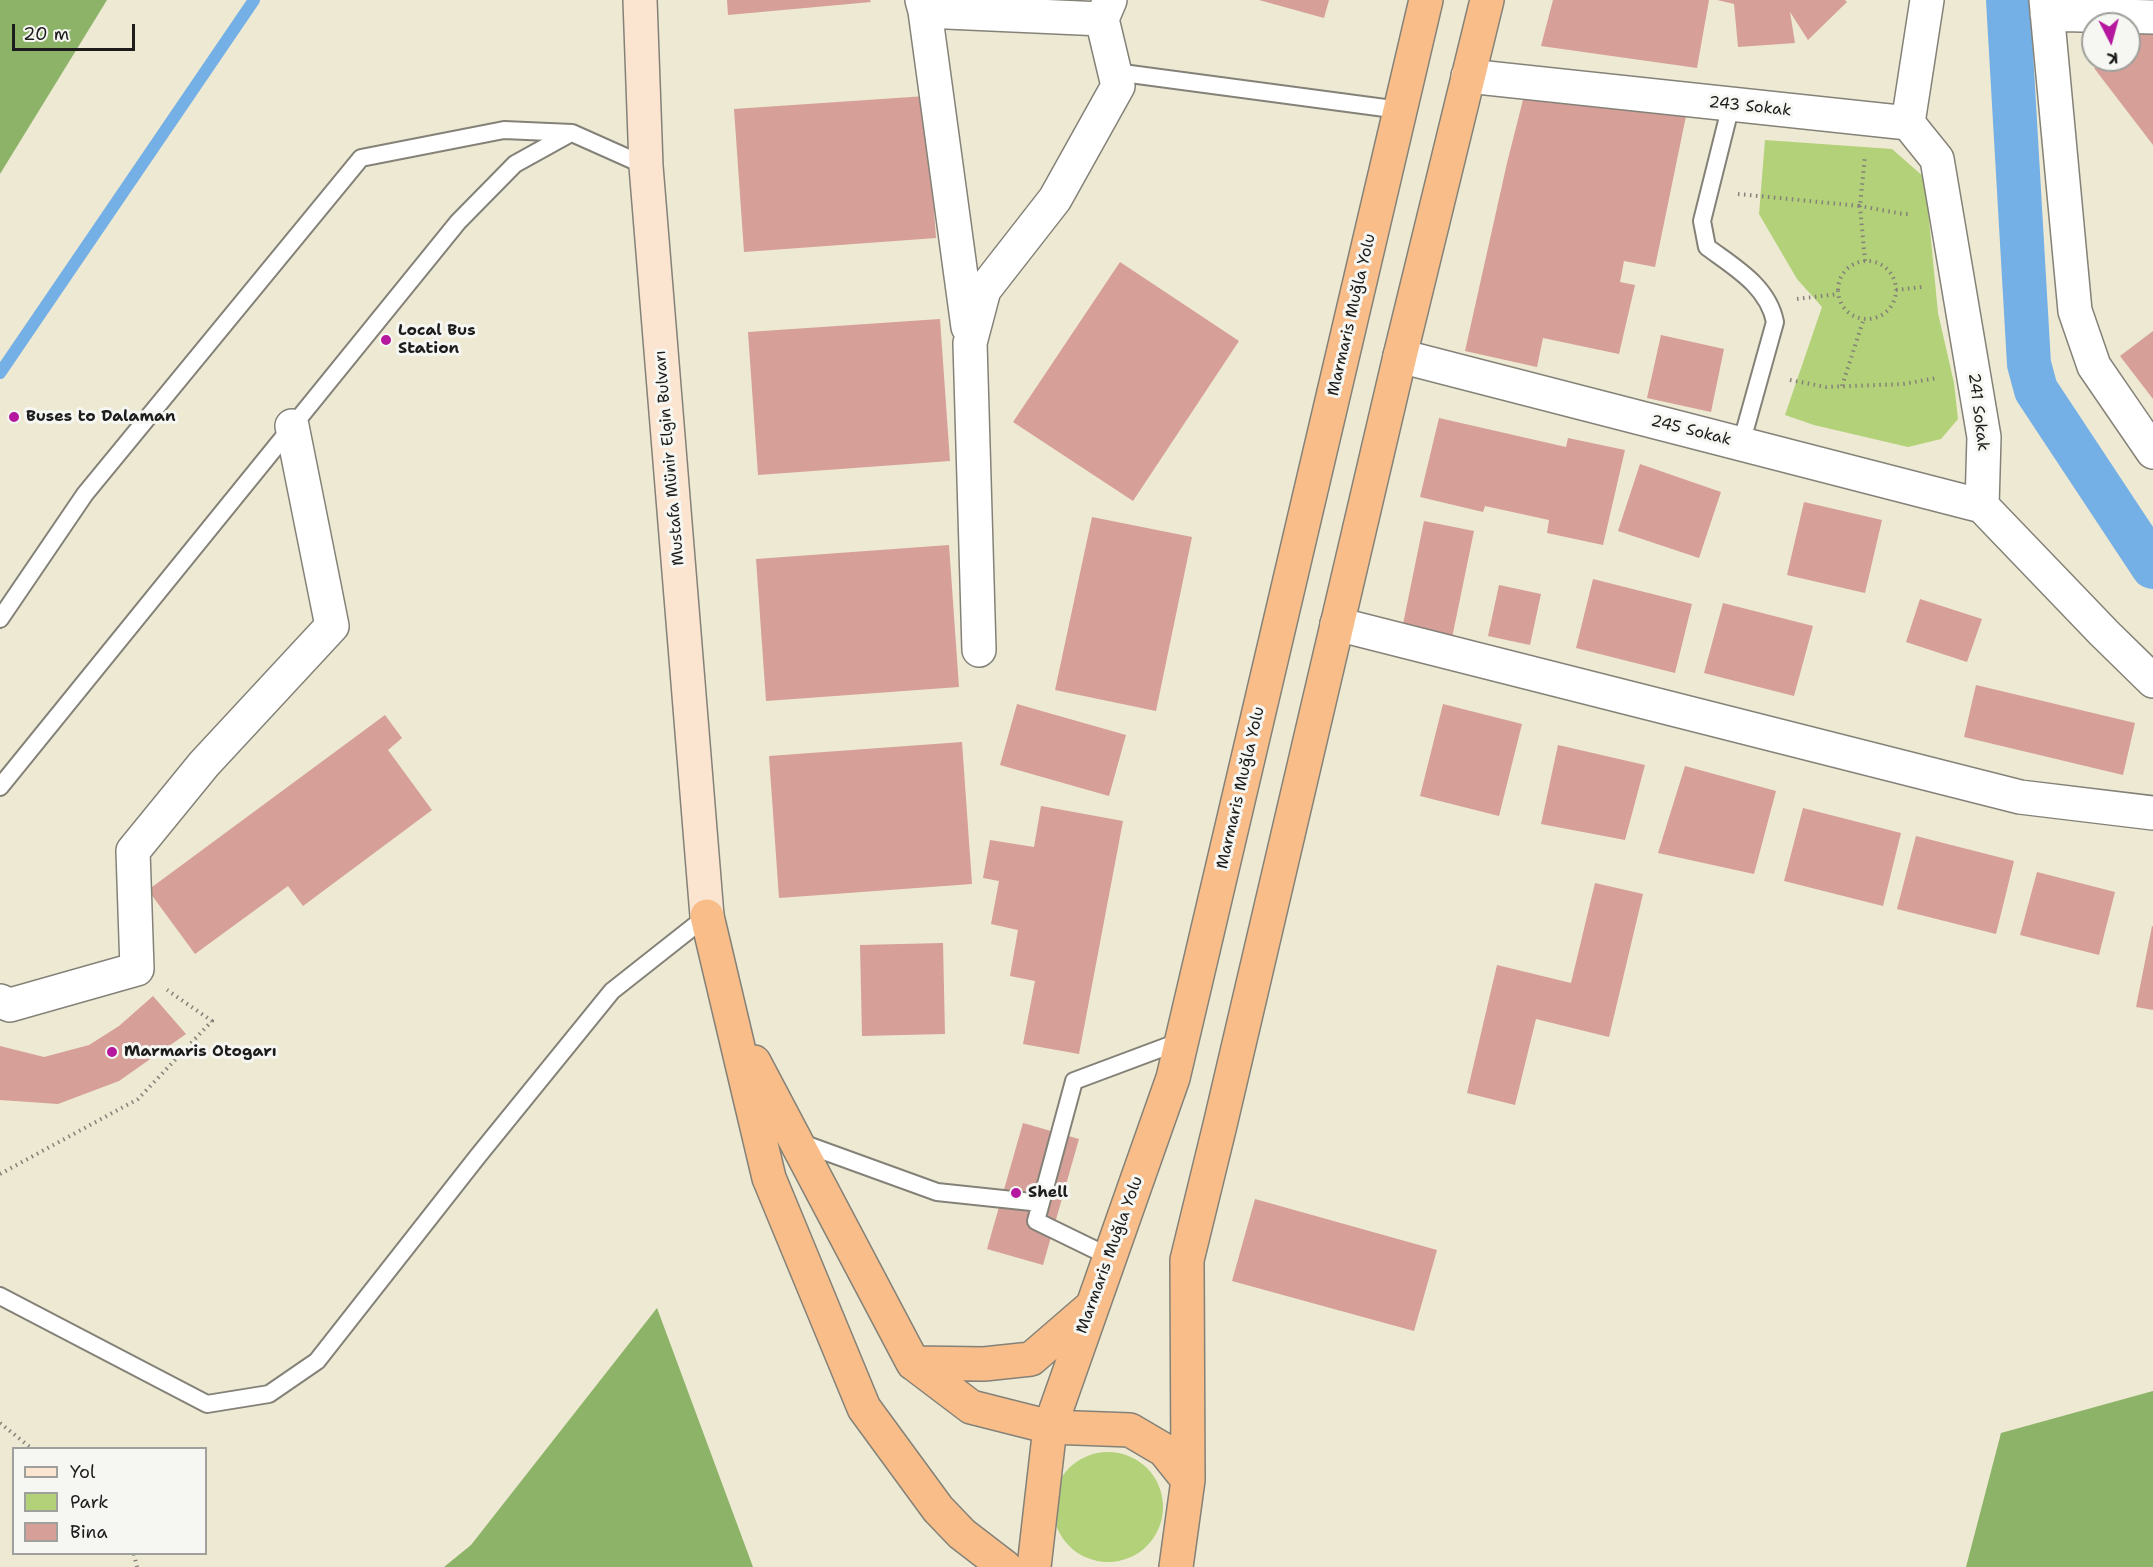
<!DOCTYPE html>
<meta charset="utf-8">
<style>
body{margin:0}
#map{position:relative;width:2153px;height:1567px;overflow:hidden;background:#ede9d3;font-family:"Shantell Sans",sans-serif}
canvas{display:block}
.legend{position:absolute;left:12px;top:1447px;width:195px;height:108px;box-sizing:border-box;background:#f6f6f2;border:2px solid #9f9f9c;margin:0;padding:8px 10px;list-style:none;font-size:18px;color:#1c1c1c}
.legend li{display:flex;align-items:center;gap:12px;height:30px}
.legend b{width:30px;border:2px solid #9f9f9c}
.north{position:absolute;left:2081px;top:12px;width:60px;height:60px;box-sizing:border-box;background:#f6f6f2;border:2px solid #9f9f9c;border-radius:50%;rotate:174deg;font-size:16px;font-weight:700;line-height:24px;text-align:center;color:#1c1c1c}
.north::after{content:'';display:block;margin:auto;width:21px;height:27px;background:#b5179e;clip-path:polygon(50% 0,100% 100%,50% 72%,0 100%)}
.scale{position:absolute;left:12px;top:24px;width:123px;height:27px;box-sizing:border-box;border:3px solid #1c1c1c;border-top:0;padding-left:8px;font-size:18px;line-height:21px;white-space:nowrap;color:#1c1c1c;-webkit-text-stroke:4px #f6f6f2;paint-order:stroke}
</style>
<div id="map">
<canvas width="2153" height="1567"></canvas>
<ul class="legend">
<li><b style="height:8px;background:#fce5d0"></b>Yol</li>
<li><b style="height:16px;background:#b2d178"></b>Park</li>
<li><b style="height:16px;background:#d69f98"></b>Bina</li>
</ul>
<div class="north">K</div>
<div class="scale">20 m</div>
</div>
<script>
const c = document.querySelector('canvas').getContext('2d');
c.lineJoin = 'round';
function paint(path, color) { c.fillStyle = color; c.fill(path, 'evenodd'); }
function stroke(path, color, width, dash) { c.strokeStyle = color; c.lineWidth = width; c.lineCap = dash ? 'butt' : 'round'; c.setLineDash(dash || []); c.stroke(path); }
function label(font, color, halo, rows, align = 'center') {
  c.font = font + ' "Shantell Sans",sans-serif'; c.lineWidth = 6; c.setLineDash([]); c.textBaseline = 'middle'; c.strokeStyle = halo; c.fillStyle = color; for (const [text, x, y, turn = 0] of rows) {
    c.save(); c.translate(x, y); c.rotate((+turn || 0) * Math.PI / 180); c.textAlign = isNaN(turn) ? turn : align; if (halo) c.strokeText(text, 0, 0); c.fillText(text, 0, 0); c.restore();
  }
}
paint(new Path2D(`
 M1765 140 1892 149 1925 178 1938 313 1954 383 1958 419 1941 439 1908 447 1814 425 1785 415 1822 307 1797 279 1759 214Z
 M1053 1507a55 55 0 1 1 110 0a55 55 0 1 1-110 0Z`), '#b2d178');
paint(new Path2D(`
 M0 0H107L0 174Z
 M657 1308 753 1567H444L471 1545Z
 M2153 1391V1567H1966L2001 1433Z`), '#8db368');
stroke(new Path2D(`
 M0 373 254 0`), '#74afe5', 12);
stroke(new Path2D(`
 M2008 0 2029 364 2036 390 2153 567`), '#74afe5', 44);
paint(new Path2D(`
 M727 0H870L871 2 728 15Z
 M1259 0H1329L1324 18Z
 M1553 0H1709L1697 68 1541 46Z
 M1717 0H1845L1847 2 1808 40 1790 12 1795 43 1738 47 1734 4Z
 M2148 28 2153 34V145L2094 68 2105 60H2129V42Z
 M1527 84 1686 116 1655 267 1624 261 1620 282 1635 285 1619 354 1543 338 1537 367 1465 351 1507 163Z
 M926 96 936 238 744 252 734 109Z
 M1120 262 1239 341 1133 501 1013 422Z
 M940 319 950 461 758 475 748 332Z
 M2153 331V399L2120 356Z
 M1661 335 1724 349 1711 412 1647 398Z
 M1439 418 1566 447 1568 438 1625 450 1603 545 1547 533 1549 520 1485 506 1483 512 1420 497Z
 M1640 464 1721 492 1699 558 1618 531Z
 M1804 502 1882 520 1865 593 1787 575Z
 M1092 517 1192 537 1156 711 1055 690Z
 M1424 521 1474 531 1452 638 1402 629Z
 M949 545 959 687 766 701 756 559Z
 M1593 579 1692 604 1675 673 1576 648Z
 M1499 585 1541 594 1530 645 1488 636Z
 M1920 599 1982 619 1967 662 1906 642Z
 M1723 603 1813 626 1794 696 1704 673Z
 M1976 685 2135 723 2123 775 1964 737Z
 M1017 704 1126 735 1109 796 1000 765Z
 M1443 704 1522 724 1499 816 1420 796Z
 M385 715 402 738 388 750 432 810 303 906 288 886 195 954 148 890Z
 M962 742 972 884 779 898 769 756Z
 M1558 745 1645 765 1625 840 1541 824Z
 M1685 766 1776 791 1754 874 1658 853Z
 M1041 806 1123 821 1079 1054 1023 1044 1035 981 1010 976 1018 930 991 924 999 881 983 878 990 840 1034 847Z
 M1803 808 1901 833 1883 906 1784 881Z
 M1916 836 2014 861 1996 934 1897 909Z
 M2037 872 2115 892 2099 955 2020 935Z
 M1595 883 1643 894 1609 1037 1536 1019 1515 1105 1467 1093 1497 965 1571 983Z
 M2152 926H2153V1010L2136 1007Z
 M943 943 945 1034 862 1036 860 945Z
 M153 996 186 1034 119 1081 58 1104 0 1100V1046L44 1057 89 1045 119 1026Z
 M1023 1123 1079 1139 1043 1265 987 1249Z
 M1255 1199 1437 1250 1414 1331 1232 1281Z`), '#d69f98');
const lane = new Path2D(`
 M1115 72 1400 110
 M1731 105 1702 221 1707 247C1734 267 1768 286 1775 322L1741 444
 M0 619 85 494 361 158 504 130 572 133 646 166
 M0 787 458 222 515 164 571 133
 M799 1142 937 1192 1041 1203
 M1110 1257 1036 1221 1074 1081 1181 1041
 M0 1296 207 1404 269 1394 317 1361 478 1156 612 991 707 916`);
const street = new Path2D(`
 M922 0 925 11 1102 19
 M2046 0 2075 311 2094 366 2153 452
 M925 11 968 327
 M2047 14 2153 17
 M1468 76 1908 123 1927 0
 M1908 123 1937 159 1984 437 1982 506 2104 633 2153 681
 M1400 356 1982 506
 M1337 624 2020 797 2153 813
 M979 650 970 343 984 290 1055 199 1118 86 1102 19 1110 0
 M0 1001 10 1005 137 969 133 851 204 764 332 626 292 426`);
const secondary = new Path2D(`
 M640 0 646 166 707 916`);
const highway = new Path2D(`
 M707 916 769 1178 864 1408 938 1509 962 1534 1005 1567
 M754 1062 913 1363 984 1364 1031 1359 1090 1308
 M913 1363 971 1407 1050 1427 1130 1430 1164 1450 1188 1480
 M1034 1567 1050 1427 1173 1078 1426 0
 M1176 1567 1188 1480 1187 1260 1220 1125 1400 356 1487 0`);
stroke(lane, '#848278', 20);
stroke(street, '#848278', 36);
stroke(secondary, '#848278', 36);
stroke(highway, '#848278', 36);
stroke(new Path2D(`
 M1738 194 1860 206 1865 156
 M1865 261 1860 206 1903 214H1909
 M1838 290a29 29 0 1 1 58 0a29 29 0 1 1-58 0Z
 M1896 290 1922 287
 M1797 299 1838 294
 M1790 380 1826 387 1903 384 1937 378
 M1842 386 1864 318
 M0 1174 138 1099 212 1021 167 990
 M0 1423 31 1448
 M134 1554 137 1567`), '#848278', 4, [1.5, 4.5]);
stroke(lane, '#fff', 16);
stroke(street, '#fff', 33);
stroke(secondary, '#fce5d0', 33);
stroke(highway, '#f8bd89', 33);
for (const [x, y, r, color] of [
 [386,340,6,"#b5179e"],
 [14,417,6,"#b5179e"],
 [112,1052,6,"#b5179e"],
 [1016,1193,6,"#b5179e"]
]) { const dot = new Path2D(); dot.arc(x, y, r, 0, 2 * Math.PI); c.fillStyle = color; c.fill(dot); stroke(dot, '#f6f6f2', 2); }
label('16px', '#1c1c1c', '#f6f6f2', [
 ["243 Sokak",1750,107,6],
 ["Marmaris Muğla Yolu",1352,315,-77],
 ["241 Sokak",1978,412,83],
 ["245 Sokak",1691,431,14],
 ["Mustafa Münir Elgin Bulvarı",670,458,-95],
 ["Marmaris Muğla Yolu",1241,788,-77],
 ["Marmaris Muğla Yolu",1110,1255,-70]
]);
label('bold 16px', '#1c1c1c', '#f6f6f2', [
 ["Local Bus",398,331],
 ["Station",398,349],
 ["Buses to Dalaman",26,417],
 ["Marmaris Otogarı",124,1052],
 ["Shell",1028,1193]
], 'left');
</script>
